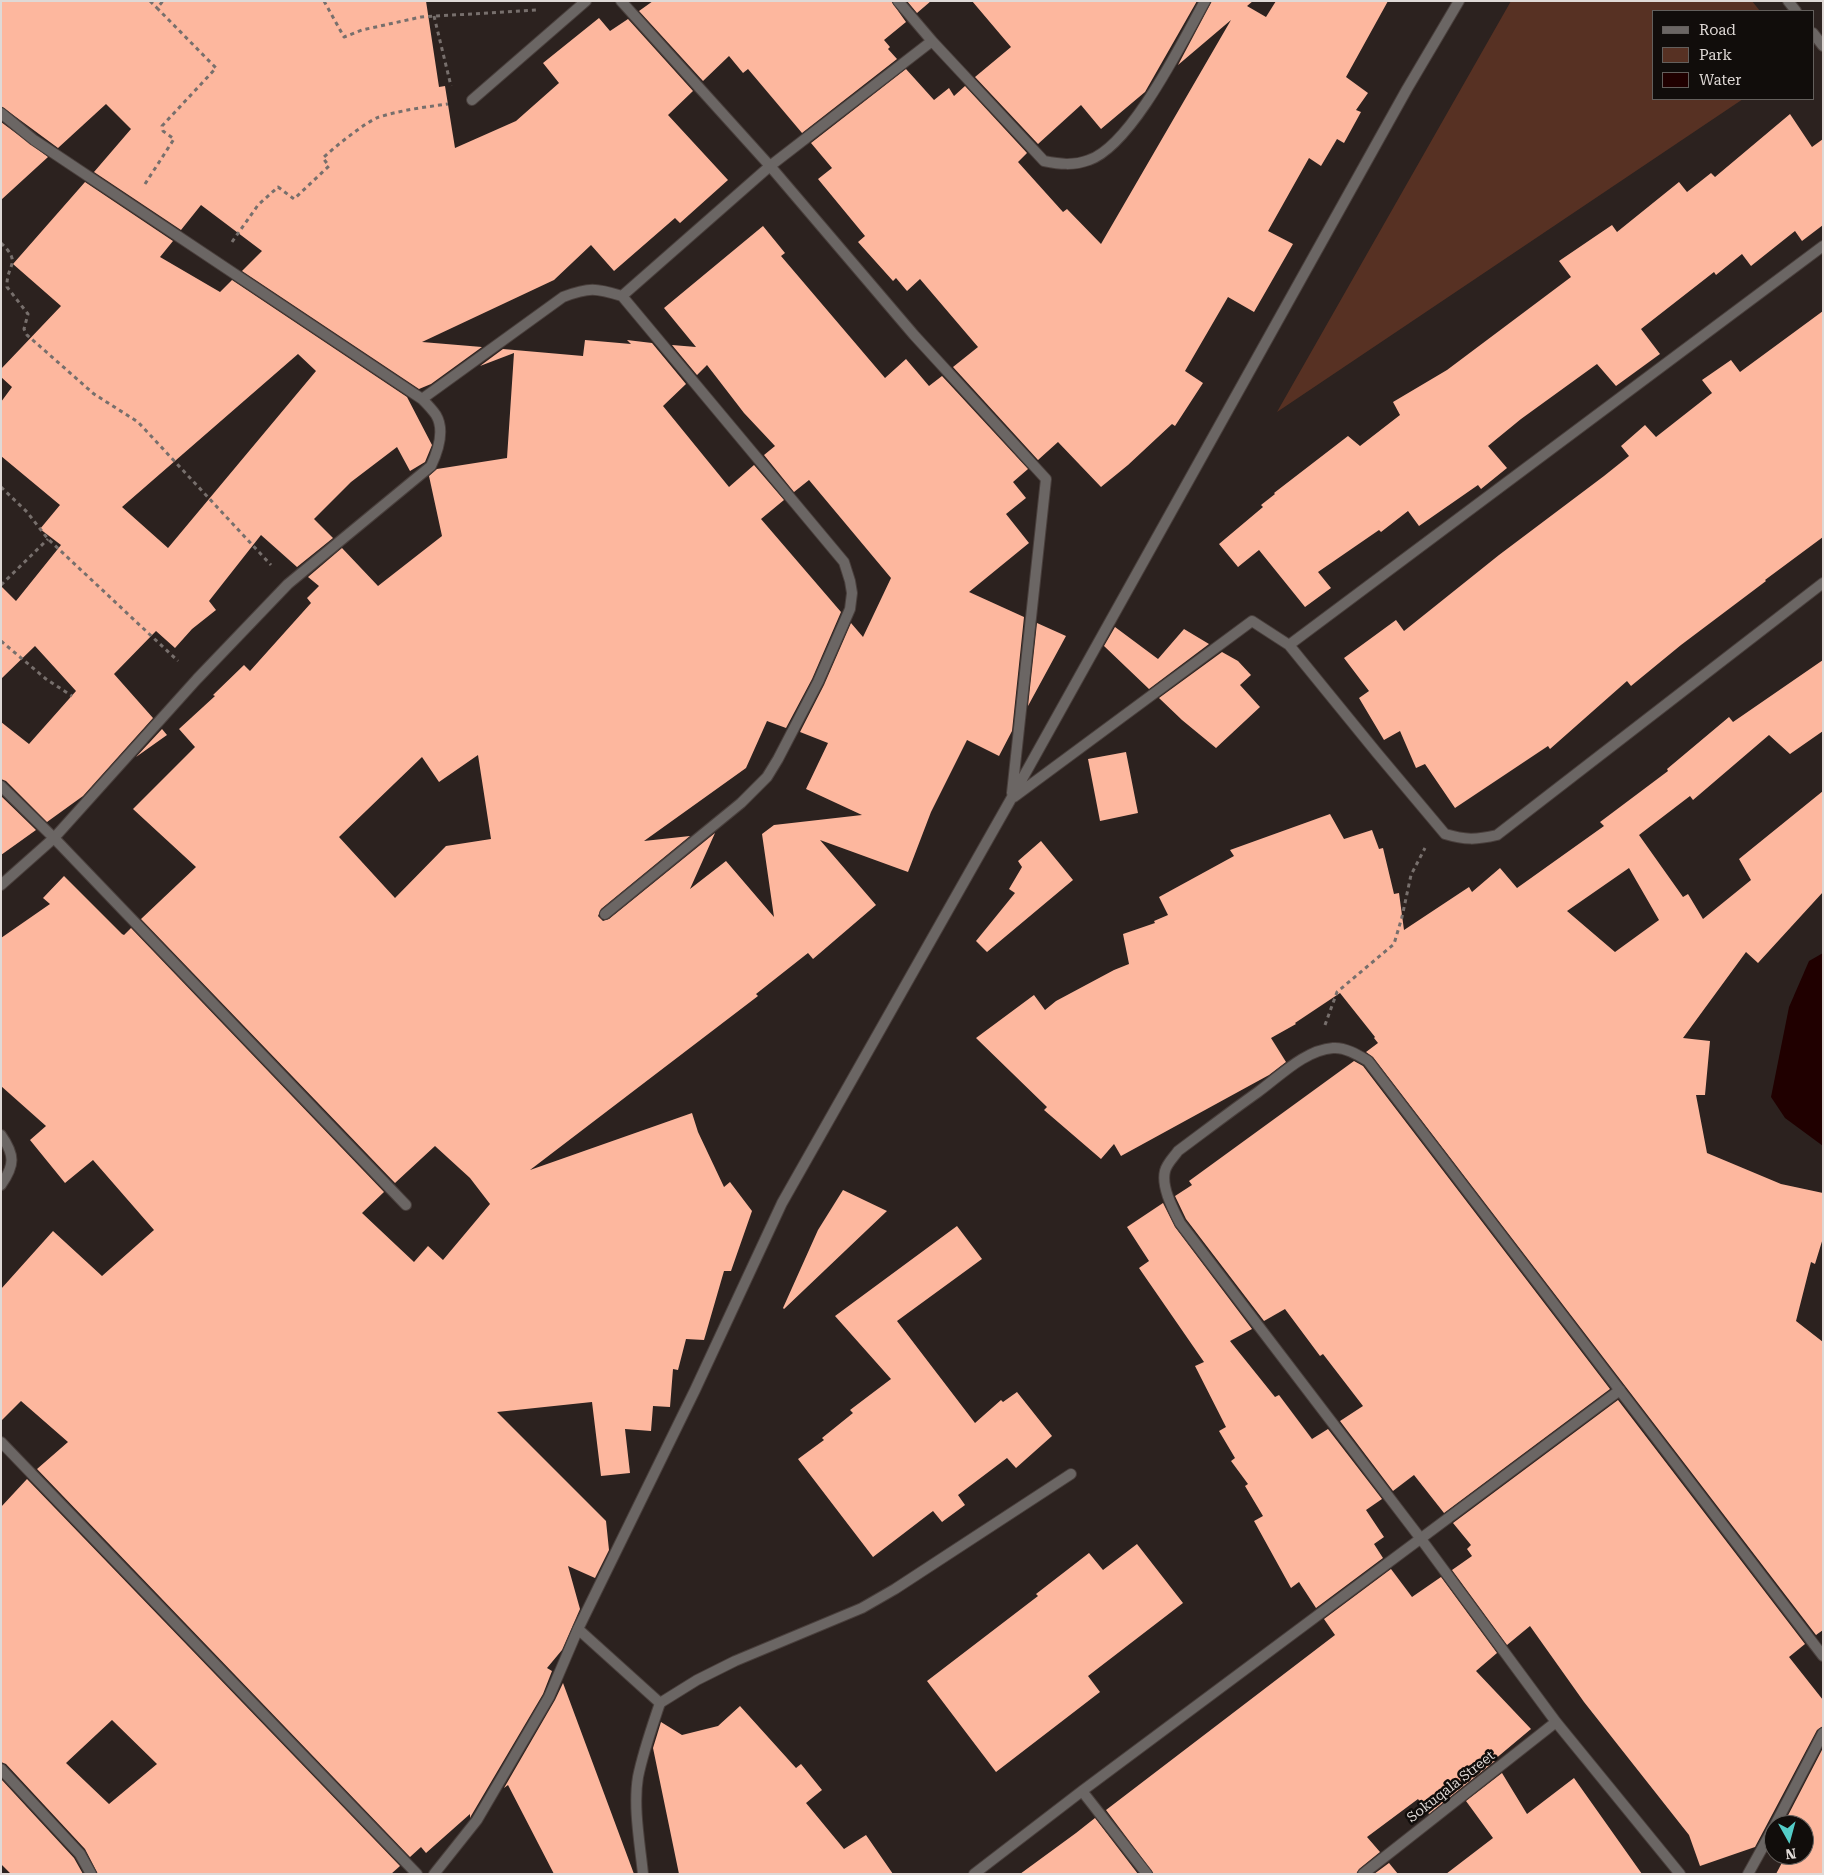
<!DOCTYPE html>
<style>
body{margin:0}
#map{position:relative;width:1824px;height:1875px;overflow:hidden;background:#2c221f;font-family:"Roboto Serif",serif}
canvas{display:block}
.frame{position:absolute;inset:0;border:2px solid #dfd9d6;pointer-events:none}
.legend{position:absolute;left:1652px;top:10px;width:162px;height:90px;box-sizing:border-box;background:#110d0b;border:1px solid #635f5c;margin:0;padding:6px 9px;list-style:none;font-size:15px;color:#dfd9d6}
.legend li{display:flex;align-items:center;gap:10px;height:25px}
.legend b{width:25px;border:1px solid #635f5c}
.north{position:absolute;left:1764px;top:1815px;width:50px;height:50px;box-sizing:border-box;background:#110d0b;border:1px solid #635f5c;border-radius:50%;rotate:173deg;font-size:14px;font-weight:700;line-height:20px;text-align:center;color:#dfd9d6}
.north::after{content:'';display:block;margin:auto;width:18px;height:22px;background:#54cdc8;clip-path:polygon(50% 0,100% 100%,50% 72%,0 100%)}
</style>
<div id="map">
<canvas width="1824" height="1875"></canvas>
<div class="frame"></div>
<ul class="legend">
<li><b style="height:6px;background:#6b6664"></b>Road</li>
<li><b style="height:14px;background:#573123"></b>Park</li>
<li><b style="height:14px;background:#200000"></b>Water</li>
</ul>
<div class="north">N</div>
</div>
<script>
const c = document.querySelector('canvas').getContext('2d');
c.lineJoin = 'round';
function paint(path, color) { c.fillStyle = color; c.fill(path, 'evenodd'); }
function stroke(path, color, width, dash) { c.strokeStyle = color; c.lineWidth = width; c.lineCap = dash ? 'butt' : 'round'; c.setLineDash(dash || []); c.stroke(path); }
function label(font, color, halo, rows, align = 'center') {
  c.font = font + ' "Roboto Serif",serif'; c.lineWidth = 5; c.setLineDash([]); c.textBaseline = 'middle'; c.strokeStyle = halo; c.fillStyle = color; for (const [text, x, y, turn = 0] of rows) {
    c.save(); c.translate(x, y); c.rotate((+turn || 0) * Math.PI / 180); c.textAlign = isNaN(turn) ? turn : align; if (halo) c.strokeText(text, 0, 0); c.fillText(text, 0, 0); c.restore();
  }
}
paint(new Path2D(`
 M1511 1H1752L1760 11H1653V99H1743L1277 412Z`), '#573123');
paint(new Path2D(`
 M1823 953V1146L1785 1118 1771 1097 1789 1007 1809 961Z`), '#200000');
paint(new Path2D(`
 M1 1H426L439 87 445 86 455 148 516 121 559 83 543 63 599 18 610 31 628 19 693 91 668 115 728 180 680 223 675 218 614 271 591 245 554 280 422 342 482 347 431 384 419 389 242 271 262 251 201 205 181 230 94 172 131 129 106 104 58 148 1 106Z
 M653 1H891L906 22 884 40 890 47 888 49 897 59 802 133 748 69 743 73 729 56 703 81 639 11Z
 M907 1H931L917 13Z
 M972 1H1197L1145 92 1101 129 1081 105 1038 144 975 77 1011 47Z
 M1212 1H1253L1247 6 1266 17 1276 1H1388L1346 77 1368 93 1356 110 1361 112 1344 143 1337 139 1321 166 1309 158 1268 231 1293 244 1254 312 1228 297 1185 371 1203 383 1175 426 1172 424 1128 465 1101 487 1058 442 1038 460 953 367 978 347 920 279 907 291 896 278 893 281 858 242 865 236 818 179 832 168 811 143 906 69 934 100 949 88 954 96 965 86 1027 153 1018 162 1063 212 1067 209 1101 244 1231 20 1178 65Z
 M1790 114 1812 147 1823 139V225L1802 241 1795 231 1751 266 1742 254 1716 275 1714 272 1641 329 1660 354 1616 386 1597 364 1521 419 1488 446 1507 468 1481 489 1478 485 1419 526 1408 511 1381 532 1379 530 1318 572 1331 588 1305 607 1259 550 1238 567 1219 544 1263 507 1261 505 1275 494 1274 493 1348 436 1360 446 1400 415 1393 402 1447 370 1571 277 1559 261 1612 225 1617 232 1679 182 1687 192 1711 173 1715 177Z
 M1 122 48 157 1 200Z
 M85 182 173 241 160 257 220 292 232 280 407 397 432 445 425 462 410 471 397 447 351 482 314 519 333 538 297 567 261 535 209 601 216 610 192 629 175 648 156 631 114 674 153 718 83 796 47 822 6 781 1 779V722L29 744 76 691 35 646 1 679V586L16 601 61 545 40 529 60 505 1 456V402L12 387 1 377V369L61 306 13 264ZM298 354 316 371 168 548 122 507Z
 M763 226 785 253 781 256 885 378 906 359 929 386 942 376 1028 469 1013 482 1026 498 1006 514 1029 543 969 592 1024 617 1012 731 999 756 967 740 931 812 908 872 820 840 876 905 813 959 808 953 756 994 758 996 530 1170 692 1113 698 1132 724 1187 730 1182 752 1211 731 1271H724L704 1340 686 1339 678 1370 673 1369 670 1407 653 1406 651 1431 625 1429 630 1473 601 1476 592 1402 497 1412 606 1521 609 1550 595 1578 568 1566 580 1609 562 1650 547 1668 552 1671 543 1694 471 1816 470 1818V1814L426 1853 421 1847 410 1857 37 1469 68 1442 21 1401 1 1421V1289L53 1231 102 1276 154 1230 93 1160 65 1183 30 1140 46 1126 1 1086V938L50 904 43 898 64 876 122 934 124 935 131 928 384 1192 362 1213 414 1262 428 1246 443 1260 490 1204 470 1178 435 1146 395 1183 141 919 196 867 133 809 195 747 179 729 215 696 213 695 244 665 250 671 311 603 307 598 319 586 308 577 342 548 378 586 442 536 429 476 437 469 507 458 514 353 480 366 503 349 583 356 585 340 631 344 627 340 652 343 686 384 663 406 729 487 754 465 784 500 761 519 841 612 812 679 786 728 767 721 746 768 644 841 690 836 601 909 598 916 603 921 609 919 715 833 690 889 726 861 774 917 762 834 774 825 862 815 806 789 828 743 800 732 824 685 851 623 863 637 891 578 809 480 794 492 764 455 775 446 744 413 707 365 697 375 672 345 696 347 664 308ZM478 755 491 839 446 846 395 898 339 837 422 757 439 782Z
 M1823 311V537L1765 580 1766 581 1681 645 1631 686 1627 681 1550 749 1548 746 1455 808 1425 764 1416 768 1400 731 1384 740 1359 698 1369 691 1344 658 1396 620 1404 631 1499 555 1604 476 1629 456 1621 446 1645 425 1656 437 1712 393 1702 380 1731 360 1740 372Z
 M1037 623 1066 636 1028 706Z
 M1115 627 1158 659 1184 629 1209 644 1149 689 1104 646Z
 M1222 652 1238 661 1251 675 1240 685 1260 707 1216 748 1182 720 1159 698Z
 M1823 660V731L1790 754 1769 735 1693 800 1690 796 1639 835 1683 897 1688 894 1703 919 1751 880 1739 859 1823 791V892L1758 963 1746 952 1683 1038 1710 1041 1705 1095H1696L1707 1153 1781 1184 1823 1193V1238L1815 1264 1811 1262 1796 1321 1823 1342V1630L1816 1635 1373 1057 1366 1052 1378 1043 1374 1038 1375 1037 1340 993 1295 1023 1296 1024 1271 1038 1286 1062 1269 1075 1121 1156 1114 1144 1101 1159 1044 1110 1047 1107 976 1038 1034 995 1045 1010 1056 1001 1114 970 1129 964 1123 934 1155 923 1154 921 1168 915 1159 897 1234 856 1230 850 1330 814 1344 839 1372 830 1379 849 1383 848 1394 894 1399 893 1404 930 1469 887 1472 892 1500 868 1517 888 1604 826 1600 822 1668 771 1667 769 1729 717 1733 722ZM1629 868 1659 920 1615 952 1567 911Z
 M162 729 167 735 136 757Z
 M1126 752 1138 813 1100 821 1088 759Z
 M1 796 36 830 1 855Z
 M1041 841 1073 880 987 952 976 941 1015 893 1009 889 1022 867 1018 861Z
 M1354 1061 1363 1066 1610 1389 1444 1513 1414 1475 1393 1491 1340 1421 1363 1406 1323 1354 1320 1356 1285 1309 1264 1321 1186 1219 1175 1196 1192 1185 1189 1181Z
 M843 1190 887 1211 784 1309 783 1308 818 1230Z
 M1163 1203 1175 1227 1252 1329 1230 1341 1275 1397 1279 1395 1312 1439 1328 1429 1382 1499 1366 1510 1384 1537 1374 1544 1383 1558 1316 1608 1299 1582 1291 1588 1254 1521 1263 1516 1245 1486 1248 1484 1231 1461 1235 1458 1219 1431 1226 1427 1195 1366 1204 1362 1139 1268 1149 1261 1127 1227Z
 M957 1226 982 1259 897 1321 975 1423 1001 1400 1003 1402 1017 1392 1052 1436 1016 1468 1007 1458 958 1495 965 1505 942 1522 933 1511 873 1557 798 1459 824 1440 822 1438 853 1413 850 1410 891 1379 835 1316Z
 M1618 1400 1805 1644 1789 1657 1823 1700V1726L1817 1730 1755 1847 1700 1866 1689 1835 1584 1702 1530 1626 1507 1645 1452 1570 1472 1556 1467 1549 1471 1545 1453 1523Z
 M27 1479 400 1866 391 1874H98L85 1849 6 1764 1 1762V1507ZM112 1720 157 1764 109 1804 66 1763Z
 M1137 1544 1183 1603 1088 1676 1100 1692 996 1772 927 1681 1038 1596 1036 1594 1089 1553 1103 1570Z
 M1391 1569 1412 1597 1441 1577 1497 1653 1476 1671 1531 1729 1494 1760 1495 1761 1429 1814 1418 1799 1367 1837 1380 1852 1359 1869 1356 1874H1154L1106 1810 1335 1635 1324 1619Z
 M563 1683 634 1874H554L508 1785 504 1788 555 1700Z
 M740 1706 796 1768 801 1764 822 1790 806 1803 844 1849 866 1835 893 1874H679L653 1748 661 1722 682 1735 718 1726Z
 M1823 1748V1874H1776L1786 1855H1804V1825H1783Z
 M1502 1773 1527 1814 1574 1778 1642 1874H1446L1493 1838 1466 1801Z
 M1 1779 74 1858 83 1874H11L1 1864Z
 M1095 1818 1138 1874H1020L1076 1833Z
 M1389 1863 1398 1874H1374Z`), '#fdb79e');
const lane = new Path2D(`
 M660 1703 697 1680 735 1661 862 1608 895 1589 1071 1474`);
const street = new Path2D(`
 M621 1 770 166 914 335 1046 479 1012 793
 M898 1 932 41 1044 161C1059 164 1073 166 1089 160 1132 145 1182 42 1205 1
 M1788 1 1796 11
 M1813 33 1823 46
 M472 100 586 1
 M1 113 34 140 422 399C427 404 432 409 436 415 445 430 438 451 431 466L288 584 197 679 54 838 1 885
 M622 296 770 166 932 41
 M422 399 563 297C589 287 596 288 622 296L844 562 850 581 852 593 850 609 818 682 778 759 767 777 741 803 605 914
 M1289 645 1823 246
 M1 786 54 838 406 1205
 M1014 797 1252 621 1289 645 1377 753 1445 834C1465 840 1476 840 1497 835L1823 583
 M1 1135C15 1155 15 1165 1 1185
 M1 1442 417 1874
 M578 1629 660 1703C652 1727 643 1752 638 1777 633 1807 640 1844 643 1874
 M1 1769 80 1854 91 1874
 M1082 1791 1147 1874
 M1775 1825 1823 1733
 M434 1874 477 1820 549 1697 578 1629 695 1390 782 1203 1011 799 1407 89 1459 1
 M974 1874 1082 1791 1620 1390
 M1363 1874 1556 1722
 M1680 1874 1556 1722 1421 1539 1180 1223C1173 1209 1161 1187 1165 1171 1167 1163 1174 1157 1178 1151 1205 1131 1231 1111 1258 1092 1280 1076 1305 1050 1333 1048 1345 1047 1358 1055 1368 1061L1823 1656
 M1748 1874 1774 1827`);
stroke(lane, '#493f3c', 12);
stroke(street, '#493f3c', 12);
stroke(new Path2D(`
 M150 1 157 8
 M324 1 344 37 362 30 421 17 536 10
 M434 16 451 86
 M145 184 174 139 163 131 162 126 216 68 157 8 163 1
 M232 242 258 205 278 187 294 199 329 166 323 158C333 148 367 121 379 117 402 110 425 107 448 104
 M1 243C23 264 6 264 7 287L28 314 24 329 27 335 94 394 138 422 271 565
 M1 487 27 512 48 539 178 661
 M1 585 48 539
 M1 641 46 679 72 696
 M1325 1025 1337 992 1394 944 1402 917 1411 875 1425 848`), '#776f6c', 3, [4, 4]);
stroke(lane, '#6b6664', 10);
stroke(street, '#6b6664', 10);
label('14px', '#dfd9d6', '#110d0b', [
 ["Sokuqala Street",1451,1787,-38]
]);
</script>
